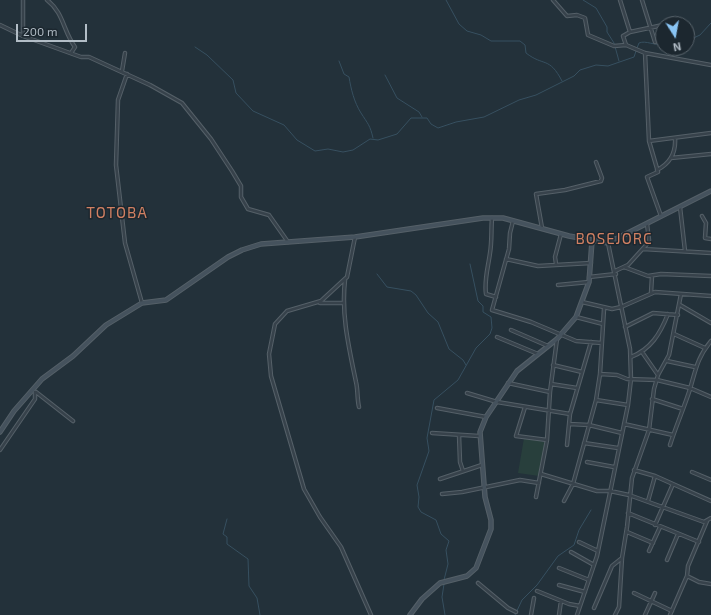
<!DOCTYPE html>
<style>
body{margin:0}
#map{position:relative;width:711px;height:615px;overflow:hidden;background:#23313a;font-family:"Exo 2",sans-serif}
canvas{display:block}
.north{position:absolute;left:655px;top:16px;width:40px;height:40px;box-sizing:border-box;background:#1c272f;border:1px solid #58636b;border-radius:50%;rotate:169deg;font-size:11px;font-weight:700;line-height:16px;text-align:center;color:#b2bdc6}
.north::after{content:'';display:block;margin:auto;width:14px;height:18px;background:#89c4f4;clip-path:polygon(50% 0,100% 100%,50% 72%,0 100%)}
.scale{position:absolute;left:16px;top:24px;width:71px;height:18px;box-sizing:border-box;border:2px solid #b2bdc6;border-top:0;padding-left:5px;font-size:12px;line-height:14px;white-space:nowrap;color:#b2bdc6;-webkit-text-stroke:3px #1c272f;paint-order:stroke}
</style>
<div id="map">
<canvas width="711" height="615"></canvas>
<div class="north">N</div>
<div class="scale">200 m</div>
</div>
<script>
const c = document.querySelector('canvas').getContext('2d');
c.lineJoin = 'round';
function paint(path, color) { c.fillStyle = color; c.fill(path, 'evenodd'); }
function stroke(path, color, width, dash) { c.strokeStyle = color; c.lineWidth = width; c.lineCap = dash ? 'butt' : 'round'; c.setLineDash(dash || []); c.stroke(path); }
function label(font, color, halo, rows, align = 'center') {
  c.font = font + ' "Exo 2",sans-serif'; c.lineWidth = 3; c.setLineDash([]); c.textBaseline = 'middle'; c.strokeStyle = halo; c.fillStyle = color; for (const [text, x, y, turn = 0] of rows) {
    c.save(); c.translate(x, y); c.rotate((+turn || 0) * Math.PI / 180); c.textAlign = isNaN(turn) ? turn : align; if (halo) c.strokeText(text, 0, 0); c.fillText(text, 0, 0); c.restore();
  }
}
paint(new Path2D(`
 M524 438 545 442 539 476 518 473Z`), '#283f3c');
stroke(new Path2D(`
 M446 0 459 24 467 31 481 35 491 41H520L525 45 526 53C544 67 549 56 562 81
 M583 0 596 8 607 27V32L614 43 619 61
 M687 41 700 35 711 23
 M195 47 207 55 233 80 236 93 253 111 284 125 297 140 315 151 328 149 343 152 353 150 370 139 378 140 397 134 411 118H427L431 124 438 128 456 122 484 117 519 100 536 95 574 76 580 70 596 65 608 66 634 57 636 51
 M637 48 639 43C646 40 654 46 663 44
 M339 61 344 74 349 77C351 89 354 102 361 113 368 124 370 125 373 138
 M385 75 397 98 419 112 422 117
 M377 274 387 287 411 291 416 295 428 313 438 322 449 349 463 360 466 365
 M227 519 223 534 227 537V544L248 559 249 586 257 598 260 615
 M444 580 448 564 446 550 449 541 441 534 436 520 421 512 418 507 419 497 417 485 429 451 427 438 434 400 458 380 476 348 490 334 492 328 491 317 483 312V306L478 301 470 264
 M444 584 442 597 445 615
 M515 615 522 600 537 585 558 556 574 545 579 530 591 510`), '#375060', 1);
const street = new Path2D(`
 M47 0C64 13 63 31 75 47L71 53
 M553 0 567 16 577 15 585 18 588 35 614 46 626 45 645 53 711 65
 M620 0 630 32
 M642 0 655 42
 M665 24H667
 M0 25 23 36 81 57H89L150 85 182 103 211 139 232 171 241 186V197L248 209 269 215 288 242
 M23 36V0
 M626 45 623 36 630 32 663 25
 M645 53 649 141 658 172 647 177 661 216
 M122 71 125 53
 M127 74 118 100 116 165 125 243 142 303
 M649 141 711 133
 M671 158 711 154
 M657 170C671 163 676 152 675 138
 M680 207 685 251
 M702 216 706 223 705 238 711 239
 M492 218C491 230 492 242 490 253 488 268 484 280 486 294L496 297
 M513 221 510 233 509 249 492 310 531 322 576 341 602 343
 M542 228 536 194 565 190 601 181 602 178 596 162
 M355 237 347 277 321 301 287 311 275 324 269 354 271 376 304 489 320 517 341 547 371 615
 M643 249 711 253
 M506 259 538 266 591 263
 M556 264 555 257 561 234
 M624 267 648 276 661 274 711 276
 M615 271 628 265 648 243 649 240 647 224
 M589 277 616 274
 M345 280C341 315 349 348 356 382 358 390 357 399 359 407
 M558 285 589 282
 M651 293 652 276
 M582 302 612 309 621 307 655 292 711 296
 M320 303H344
 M680 305 711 323
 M576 317 603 324
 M625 327 653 313 678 315
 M511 330 548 346
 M674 334 705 348
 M497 337 538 354
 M642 352 658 375
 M631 357C651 349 660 334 668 314
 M667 361 695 367
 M553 365 582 372
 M600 374 617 375 627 379 657 380 690 388 711 397
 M508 383 550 392
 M551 384 577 388
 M36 392 73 421
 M467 393 497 402 570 414
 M652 399 683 409
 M596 400 628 405
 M525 407 516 436 547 440
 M437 408 486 417
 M569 424 589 425 622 433
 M624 424 673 435
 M432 433 479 436
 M459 435 460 462 463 471
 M584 443 618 448
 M567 445 570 414 591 342
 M670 445C676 426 684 408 690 389 696 369 697 358 711 341
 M0 450 35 399V392
 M587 462 614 467
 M634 470 655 476 711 501
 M692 472 711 480
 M541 474 597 491H610L629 495 704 522 711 518
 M440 479 482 465
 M442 494 462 492 520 480 539 483
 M536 497 547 440 550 392 557 339
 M564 501 573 484 596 400 600 374 604 309
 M648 501 655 476
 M628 513 699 542
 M655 525 673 484
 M627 532 653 543
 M579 542 598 551
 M649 551 660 527
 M571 552 594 565
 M667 560 678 534
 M559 568 589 580
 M687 576 699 582 711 584
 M478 583 508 608 516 612
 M559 585 585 592
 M537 591 569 604 580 606
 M634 593 672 611
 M594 608 612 566 622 558 627 527 632 478 649 430 654 389 658 375 669 355 681 294
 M531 615 534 598
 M559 615 561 601
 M577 615 597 556 628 405 631 379 630 349 608 243
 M615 615 619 607 622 558
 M645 615 655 593
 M670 615 687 576 688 566 707 521`);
const secondary = new Path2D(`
 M0 432 14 411 42 379 73 356 106 325 142 303 166 300 228 257 242 250 261 244 355 237 483 218H503L569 236 608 243 711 191
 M410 615 422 599 440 583 467 576 476 568 491 529V520L485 497 480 432 486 417 517 371 557 339 576 317 589 282 592 241`);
stroke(street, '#556068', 4.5);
stroke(secondary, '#556068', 5.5);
stroke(street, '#37424b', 2.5);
stroke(secondary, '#45525d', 3.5);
c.letterSpacing = '1px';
label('15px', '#d18062', '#1c272f', [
 ["TOTOBA",117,213],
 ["BOSEJORC",614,239]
]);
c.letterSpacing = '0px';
</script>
